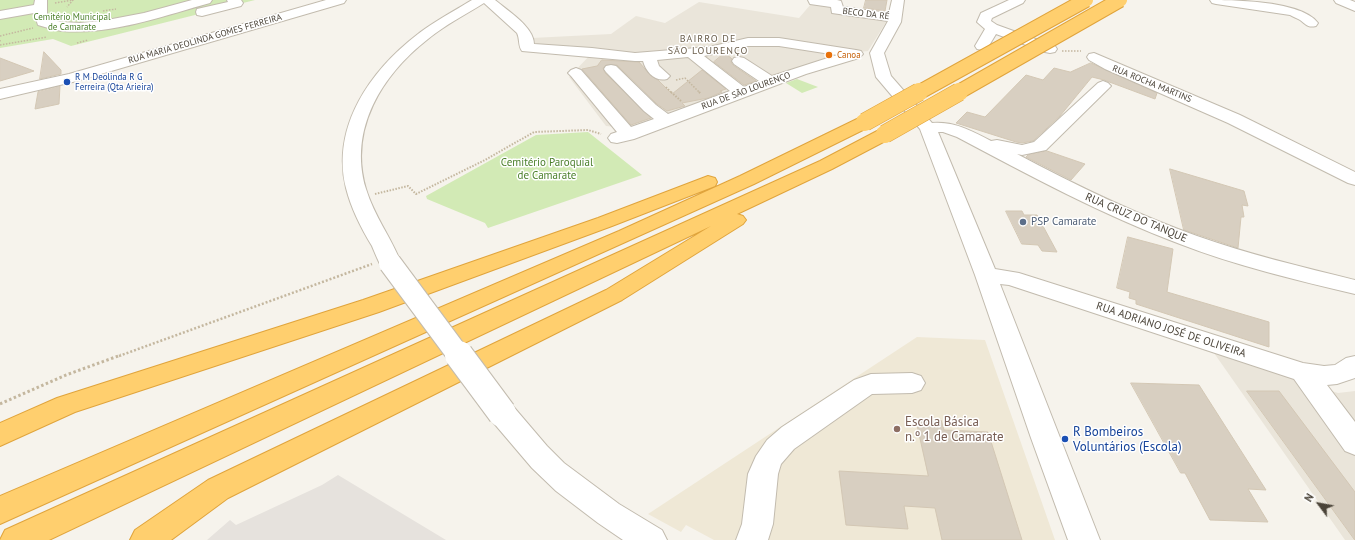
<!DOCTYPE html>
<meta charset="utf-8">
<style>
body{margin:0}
#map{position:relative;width:1355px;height:540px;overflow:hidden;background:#f6f3ec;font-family:"PT Sans",sans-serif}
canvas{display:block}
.north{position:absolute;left:1299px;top:484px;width:40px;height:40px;-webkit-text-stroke:3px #fff;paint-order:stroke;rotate:302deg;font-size:11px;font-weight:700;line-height:16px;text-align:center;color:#4b4439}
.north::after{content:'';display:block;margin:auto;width:14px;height:18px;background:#4b4439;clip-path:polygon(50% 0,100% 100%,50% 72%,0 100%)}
</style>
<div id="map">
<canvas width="1355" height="540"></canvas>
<div class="north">N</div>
</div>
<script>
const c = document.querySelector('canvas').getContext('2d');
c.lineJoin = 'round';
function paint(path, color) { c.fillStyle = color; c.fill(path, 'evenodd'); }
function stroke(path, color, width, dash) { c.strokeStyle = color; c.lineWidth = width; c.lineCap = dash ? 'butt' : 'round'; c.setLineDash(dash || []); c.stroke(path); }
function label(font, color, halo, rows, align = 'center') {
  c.font = font + ' "PT Sans",sans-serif'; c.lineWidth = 3; c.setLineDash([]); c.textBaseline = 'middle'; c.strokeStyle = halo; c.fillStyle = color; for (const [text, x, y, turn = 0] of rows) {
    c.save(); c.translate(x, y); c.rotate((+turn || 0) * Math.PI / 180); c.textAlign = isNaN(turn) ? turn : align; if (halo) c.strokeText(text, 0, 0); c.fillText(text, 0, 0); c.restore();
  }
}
paint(new Path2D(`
 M699 2 799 18 811 4 834 6 831 11 888 19 868 51 844 54 634 129 606 126 569 77 595 50 530 46 532 38 611 34 636 16 665 23Z
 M1214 353 1338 393 1355 391V540H1345Z`), '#eae5da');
paint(new Path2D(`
 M338 475 446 540H207L230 520 236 525 322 485Z`), '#e6e2dd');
paint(new Path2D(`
 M917 337 985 340 1055 540H714L686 525 681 532 648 514Z`), '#efe8d6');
paint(new Path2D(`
 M0 0H255L71 46 53 39 0 48Z
 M797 79 818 87 802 93 786 83Z
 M588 132 642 175 488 228 485 223 427 199 426 196 536 135Z`), '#d2eab5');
const building = new Path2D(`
 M866 0H887L885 11 864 8Z
 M44 52 61 70V74L40 79Z
 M725 53 732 59 731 62 733 65 756 81 744 85 714 62Z
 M0 58 34 71 0 81Z
 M602 60 639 62 651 76 658 80 672 94 702 70 726 89 720 91 722 92 708 98 682 103 685 106 667 111 657 104 617 65H606L603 68 605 73 651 118 631 125 582 69 597 66Z
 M1091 63 1157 93 1155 99 1104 80 1092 77 1060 116 1033 141 1022 143 1016 142 956 123 967 112 985 117 1026 75 1043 80 1054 68 1070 72Z
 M60 86 59 104 35 109 38 92Z
 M1047 151 1085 164 1071 180 1026 157 1028 155Z
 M1170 169 1244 191 1248 206 1242 205 1244 217H1241L1238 248 1184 230Z
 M1006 211H1022L1024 215H1037L1057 252 1042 251 1038 245 1022 244Z
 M1128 237 1173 249 1167 292 1269 322V347L1136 304V300L1129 298 1130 292 1117 288Z
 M1131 383 1199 385 1266 490 1248 489 1268 522 1210 520 1185 473H1181Z
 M1247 391H1279L1355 492V540Z
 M916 419 941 420 944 430 988 432 1022 540H942L935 508 904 506 908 529 846 525 839 471 928 476Z`);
paint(building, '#d8cfc1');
stroke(building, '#d3c7b4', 1);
const minor = new Path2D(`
 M35 0H47V15L48 19 61 22 80 23 102 21 144 13 192 0H212L210 3C163 16 112 35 62 31 54 30 46 27 38 25L34 13 0 19V11L34 5Z
 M227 0H241L243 3 241 6 202 16 197 15 196 12 197 9 228 2Z
 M326 0H346L344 3 77 81 0 99V89L69 74Z
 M472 0H495C508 11 534 27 534 44L592 48 635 53 709 47 748 38H779L856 50 861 51 863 54 859 58 806 74 634 139 617 143 611 142 608 138 611 134 617 132 571 76 568 73 571 70 576 68 581 70 631 127 654 119 644 111 606 72 604 69 606 66 611 65 616 66 656 105 668 114 730 91 688 57 657 60 659 66 670 76 667 79C655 82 646 72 643 61H635L522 51C518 46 520 39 517 33L484 3C465 15 445 25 428 39 382 75 348 129 366 189 374 216 391 237 401 263L398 268 390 270 382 268C378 261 375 253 372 246 361 228 351 208 346 188 331 126 371 70 418 34 435 21 454 11 472 0ZM748 46H779L837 55 772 76 744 58 739 57 734 58 732 61 734 64 759 81 744 87 704 56Z
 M808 0H837L841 1 843 7 889 13 892 0H904L901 22 884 53 891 76 932 123C954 121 972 131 991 141L997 140 1022 145 1034 142 1098 83 1103 81 1108 83 1111 86 1108 89 1046 150 1022 155 1017 154C1075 185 1135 214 1197 236 1248 254 1302 267 1355 280V294C1296 280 1237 266 1180 244 1103 215 1030 176 957 137L943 132H938L995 269 1019 273 1303 363 1324 366 1335 365 1346 358 1355 356V378L1337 384 1327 385 1355 422V455L1345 451 1294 379 1009 285 1000 284 1100 540H1068L1031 438 975 275 920 129 876 77 870 53 888 21 832 13 831 7 810 4Z
 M1009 0H1025L1023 3 992 18 991 21 997 25 1055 46 1057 49 1055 52 1050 53 1045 52 996 34 987 49 982 50 977 49 975 46 985 29 977 22 981 13Z
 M1210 0C1235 0 1302 1 1318 23L1316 26C1307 28 1306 24 1300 20 1297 18 1293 17 1290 15L1216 4 1212 3Z
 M1334 0H1350L1355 2V11L1336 3Z
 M1094 53 1240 115 1355 172V185L1348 183 1228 123 1105 69 1089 60 1087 57 1089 54Z
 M912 373 921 376 925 383 921 390 912 393 872 394 794 449 781 464 778 474 773 524 768 540H736L742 524 748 474 756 456 767 440 782 427 854 380 871 374Z
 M502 402 512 405 547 446 564 463 619 504 662 530 667 540H623L598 523 556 491 532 468 492 421 488 413 492 405Z`);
const highway = new Path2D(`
 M865 117 871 118 873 122 871 126 754 184 0 524V496L619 231 740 176 859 118Z
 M885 129 891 130 894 134 891 138 832 169 737 214 743 216 746 220 743 224 622 300 228 498 171 540H130L135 530 208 480 606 290 711 226 49 540H0L5 530 820 161 879 130Z
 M708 176 715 178 717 182 715 186 612 226 379 312 75 412 0 446V423L57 398 363 300 598 218Z`);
stroke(minor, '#c2bbae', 2);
stroke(highway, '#e0a43c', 2);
stroke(new Path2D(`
 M55 3 73 0 67 7
 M103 11 116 9
 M0 36 33 28
 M0 40V43
 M77 43 88 40
 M0 45 47 37
 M1062 51H1081
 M676 80 685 78 700 93
 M666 87 672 93`), '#c4b79f', 1.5, [1.5, 1.5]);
stroke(new Path2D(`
 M671 92 681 101
 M699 92 701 94
 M375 194 408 186 416 194 485 160 534 132 588 130 601 134`), '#c4b79f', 2, [1.5, 1.5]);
stroke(new Path2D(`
 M119 356 372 264`), '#c4b79f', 2.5, [2, 2]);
stroke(new Path2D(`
 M0 404 66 375 121 355`), '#c4b79f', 3, [2.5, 2.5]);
paint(minor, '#fff');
paint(highway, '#ffcf6e');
const minorBridgeFar1 = new Path2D(`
 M390 263 459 356`);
const minorBridge = new Path2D(`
 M459 355 502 413`);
const highwayBridgeFar1 = new Path2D(`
 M918 93 1086 0
 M957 93 1120 0`);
const highwayBridge = new Path2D(`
 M865 122 919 92
 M885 134 959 92`);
stroke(minorBridgeFar1, '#c2bbae', 24, []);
stroke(minorBridge, '#c2bbae', 30, []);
stroke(highwayBridgeFar1, '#e0a43c', 16, []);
stroke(highwayBridge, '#e0a43c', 19, []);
stroke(minorBridgeFar1, '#fff', 22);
stroke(minorBridge, '#fff', 28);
stroke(highwayBridgeFar1, '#ffcf6e', 14);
stroke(highwayBridge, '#ffcf6e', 18);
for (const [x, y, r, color] of [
 [829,55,4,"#e8710a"],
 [67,82,4,"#1a4fb4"],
 [1023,222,4,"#5c6f8a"],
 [897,429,4,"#8d6e63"],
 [1065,439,4,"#1a4fb4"]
]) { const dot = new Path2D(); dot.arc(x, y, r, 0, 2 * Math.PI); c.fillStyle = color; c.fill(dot); stroke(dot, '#fff', 1.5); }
label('9px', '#4b4439', '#fff', [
 ["BECO DA RÉ",866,14,7],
 ["RUA MARIA DEOLINDA GOMES FERREIRA",205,39,-16],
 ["RUA ROCHA MARTINS",1152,84,22],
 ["RUA DE SÃO LOURENÇO",746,91,-20]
]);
label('9px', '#4a7f2a', '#fff', [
 ["Cemitério Municipal",72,17],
 ["de Camarate",72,27]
]);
label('9px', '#c56008', '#fff', [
 ["Canoa",837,55]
], 'left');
label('9px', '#164399', '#fff', [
 ["R M Deolinda R G",75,77],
 ["Ferreira (Qta Arieira)",75,87]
], 'left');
c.letterSpacing = '1px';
label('10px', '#6e6250', '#fff', [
 ["BAIRRO DE",708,39],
 ["SÃO LOURENÇO",708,51]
]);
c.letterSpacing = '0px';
label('11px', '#4a7f2a', '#fff', [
 ["Cemitério Paroquial",547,163],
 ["de Camarate",547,176]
]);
label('11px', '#4b4439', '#fff', [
 ["RUA CRUZ DO TANQUE",1136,218,23],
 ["RUA ADRIANO JOSÉ DE OLIVEIRA",1171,330,18]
]);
label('11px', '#4e5e75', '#fff', [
 ["PSP Camarate",1031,222]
], 'left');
label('13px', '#785e54', '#fff', [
 ["Escola Básica",905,422],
 ["n.º 1 de Camarate",905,437]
], 'left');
label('13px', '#164399', '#fff', [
 ["R Bombeiros",1073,432],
 ["Voluntários (Escola)",1073,447]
], 'left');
</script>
